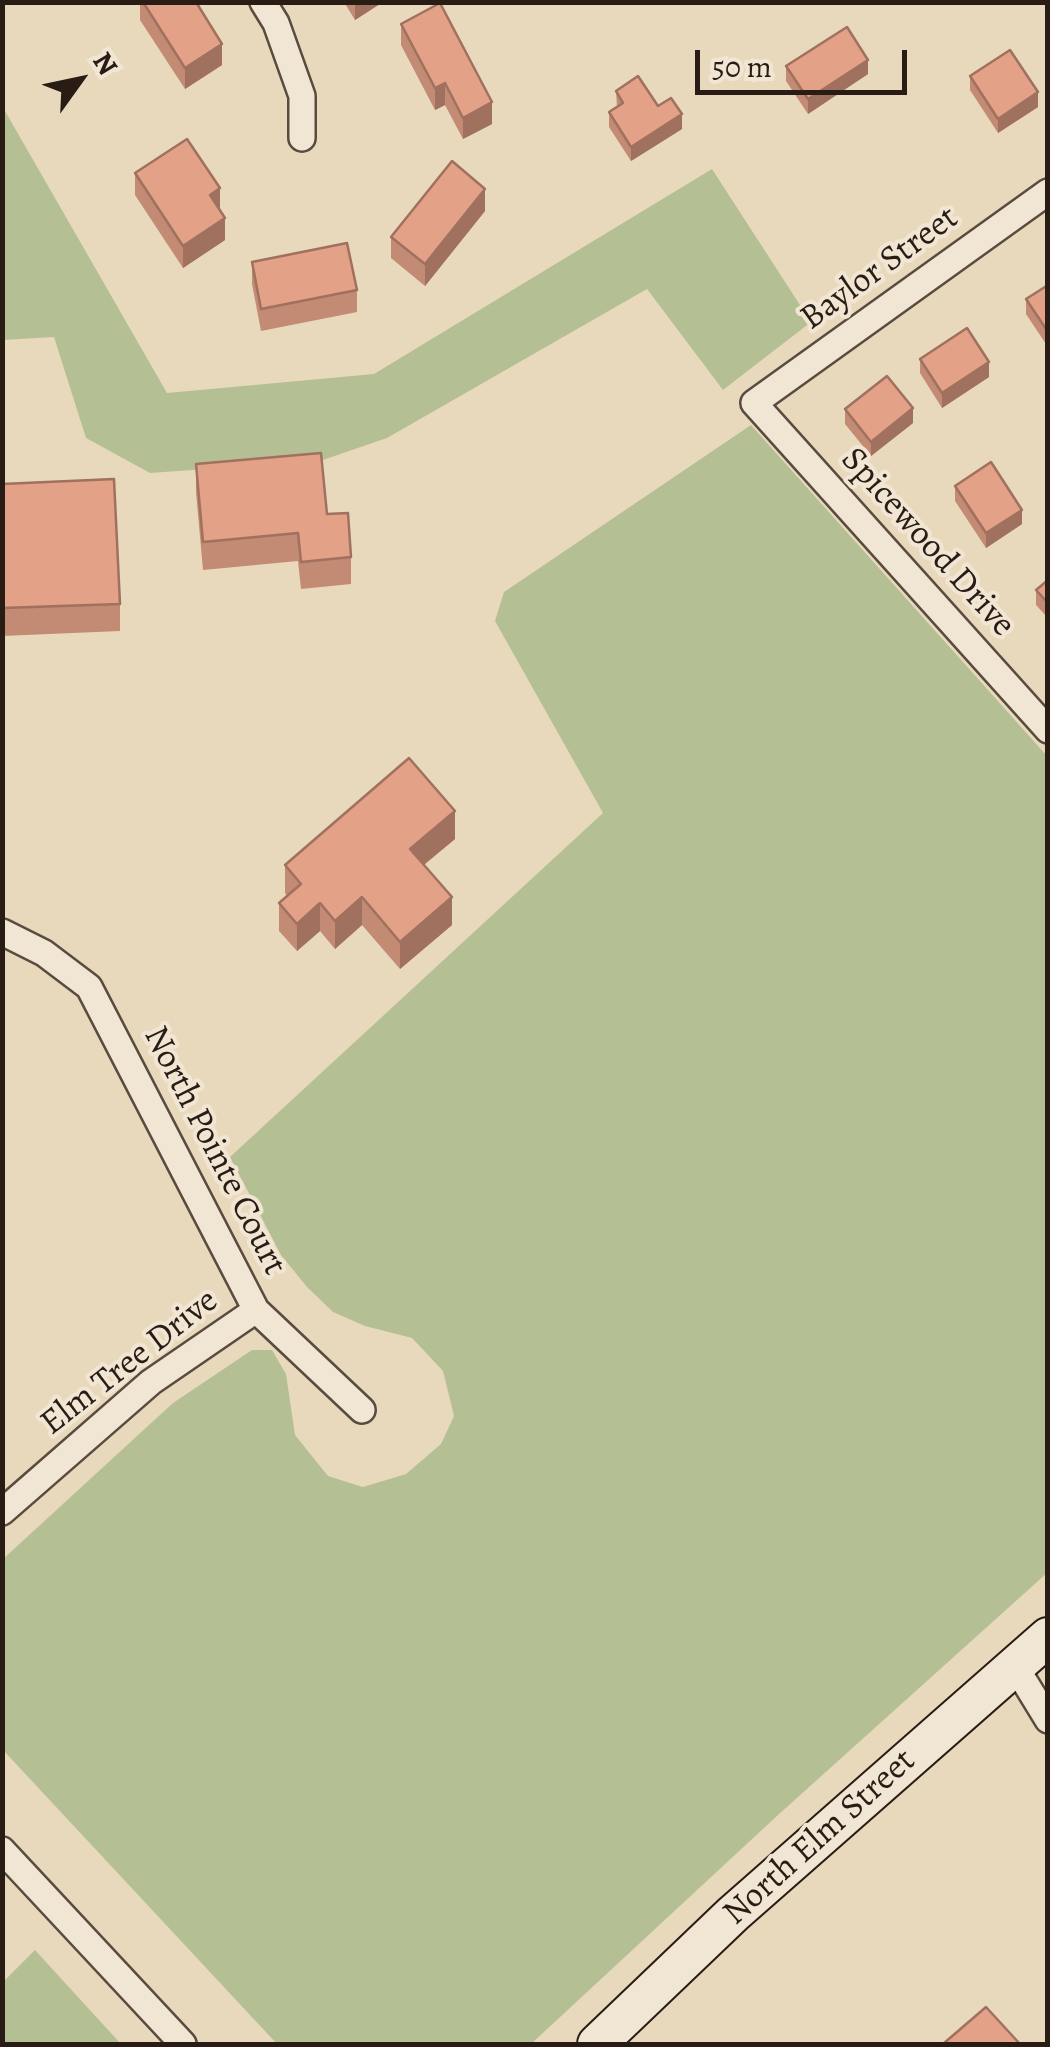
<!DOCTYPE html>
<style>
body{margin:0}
#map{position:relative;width:1050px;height:2047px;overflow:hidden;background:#e9d9bc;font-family:Alegreya,serif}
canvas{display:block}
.frame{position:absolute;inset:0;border:5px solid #291c15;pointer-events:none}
.north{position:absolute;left:30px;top:30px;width:100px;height:100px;-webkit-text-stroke:8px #f1e6d3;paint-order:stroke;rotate:57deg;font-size:28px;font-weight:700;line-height:40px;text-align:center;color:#291c15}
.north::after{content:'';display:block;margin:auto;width:35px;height:45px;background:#291c15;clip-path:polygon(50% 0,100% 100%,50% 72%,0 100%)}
.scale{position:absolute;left:695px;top:50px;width:212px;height:45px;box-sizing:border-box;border:5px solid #291c15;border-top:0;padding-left:12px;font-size:30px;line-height:35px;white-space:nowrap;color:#291c15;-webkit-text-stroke:8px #f1e6d3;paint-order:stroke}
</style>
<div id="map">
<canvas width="1050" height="2047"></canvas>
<div class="frame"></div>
<div class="north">N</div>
<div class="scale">50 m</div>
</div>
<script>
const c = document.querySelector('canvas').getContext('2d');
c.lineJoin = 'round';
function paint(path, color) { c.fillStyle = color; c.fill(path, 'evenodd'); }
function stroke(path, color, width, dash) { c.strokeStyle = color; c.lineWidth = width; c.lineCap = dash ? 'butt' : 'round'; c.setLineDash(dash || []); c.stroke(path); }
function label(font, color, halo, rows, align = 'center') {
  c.font = font + ' Alegreya,serif'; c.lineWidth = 8; c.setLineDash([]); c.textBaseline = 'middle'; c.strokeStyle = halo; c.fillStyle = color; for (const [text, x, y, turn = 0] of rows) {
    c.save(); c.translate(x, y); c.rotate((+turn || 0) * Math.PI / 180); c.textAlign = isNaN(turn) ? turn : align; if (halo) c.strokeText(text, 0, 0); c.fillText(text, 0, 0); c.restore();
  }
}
paint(new Path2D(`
 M5 111 167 393 374 374 712 169 811 322 723 390 647 289 387 438 320 461 150 473 86 438 54 337 3 340 2 116Z
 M751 425 1047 756V1573L778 1815 531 2044H277L3 1750V1559L173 1403 252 1350H272L286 1374 295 1435 328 1476 363 1487 406 1474 441 1444 454 1416 443 1371 412 1338 365 1326 333 1312 307 1287 281 1255 230 1157 603 813 495 621 504 592Z
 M35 1950 121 2044H3V1982Z`), '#b4c093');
const street = new Path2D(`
 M263 2 276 23 302 96V138
 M1048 192 754 403 1048 730
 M2 932 44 953 89 987 256 1310 362 1410
 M2 1512 151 1382 256 1310
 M1015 1666 1048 1720
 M2 1850 183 2044`);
const secondary = new Path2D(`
 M597 2044 733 1914 1048 1637`);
stroke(street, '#594b3f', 30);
stroke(secondary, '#291c15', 42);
stroke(street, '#f1e6d3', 25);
stroke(secondary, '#f1e6d3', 38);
paint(new Path2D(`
 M140 2H196L222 65 185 89 140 20Z
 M344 2H383L355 20Z
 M401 24 492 124 463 139 445 105 435 110 401 45Z
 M786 66 868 74 808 114 786 81Z
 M970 76 1038 107 998 133 970 90Z
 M616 91 658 106 682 129 631 161 609 127V112L617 107Z
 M135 173 220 210 225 240 183 268 135 195Z
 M485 211 425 286 391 258V237Z
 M252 262 357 290V312L261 331 252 284Z
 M1048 285V347L1026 314V299Z
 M920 359 989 377 942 408 920 373Z
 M845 409 913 423 871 456 845 424Z
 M196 464 327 514 351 557V584L301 589 298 561 203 570 196 492Z
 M2 484 120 604V631L2 636Z
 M955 486 1022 524 986 548 955 501Z
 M1048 580V618L1036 605V590Z
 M455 839 424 865 452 925 400 969 362 925 335 949 320 931 297 951 279 931V903L287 896 285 893V865Z`), '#c38a74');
paint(new Path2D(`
 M355 2H383L355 20Z
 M222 44V65L185 89V68Z
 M868 60V74L808 114V99Z
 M445 83V105L435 110V88Z
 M1038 92V107L998 133V119Z
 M492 102V124L463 139V118Z
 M682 114V129L631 161V147Z
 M220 188V210L210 195Z
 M485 189V211L425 286V264Z
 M225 218V240L183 268V246Z
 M989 362V377L942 408V393Z
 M913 408V423L871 456V442Z
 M1022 510V524L986 548V533Z
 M455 811V839L410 876V849Z
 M362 897V925L335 949V921Z
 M452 897V925L400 969V942Z
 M320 903V931L297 951V924Z`), '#9f715e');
const building = new Path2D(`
 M143 2H196L222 44 185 68Z
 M440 3 492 102 463 118 445 83 435 88 401 24Z
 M847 27 868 60 808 99 786 66Z
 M1010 50 1038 92 998 119 970 76Z
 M638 76 658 106 671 98 682 114 631 147 609 112 623 103 616 91Z
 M187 139 220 188 210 195 225 218 183 246 135 173Z
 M452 161 485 189 425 264 391 237Z
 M347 243 357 290 261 309 252 262Z
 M1048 285V332L1026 299Z
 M967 328 989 362 942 393 920 359Z
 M887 376 913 408 871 442 845 409Z
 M321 453 327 514 348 513 351 557 301 562 298 533 203 542 196 464Z
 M991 462 1022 510 986 533 955 486Z
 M114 479 120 604 2 608V484Z
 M1048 580V603L1036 590Z
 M409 758 455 811 410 849 452 897 400 942 362 897 335 921 320 903 297 924 279 903 301 884 285 865Z
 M986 2007 1020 2044H943Z`);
paint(building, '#e3a187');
stroke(building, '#9f715e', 2.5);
label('35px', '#291c15', '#f1e6d3', [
 ["Baylor Street",880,269,-36],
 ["Spicewood Drive",927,543,48],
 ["North Pointe Court",214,1151,63],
 ["Elm Tree Drive",130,1363,-38],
 ["North Elm Street",820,1838,-42]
]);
</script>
